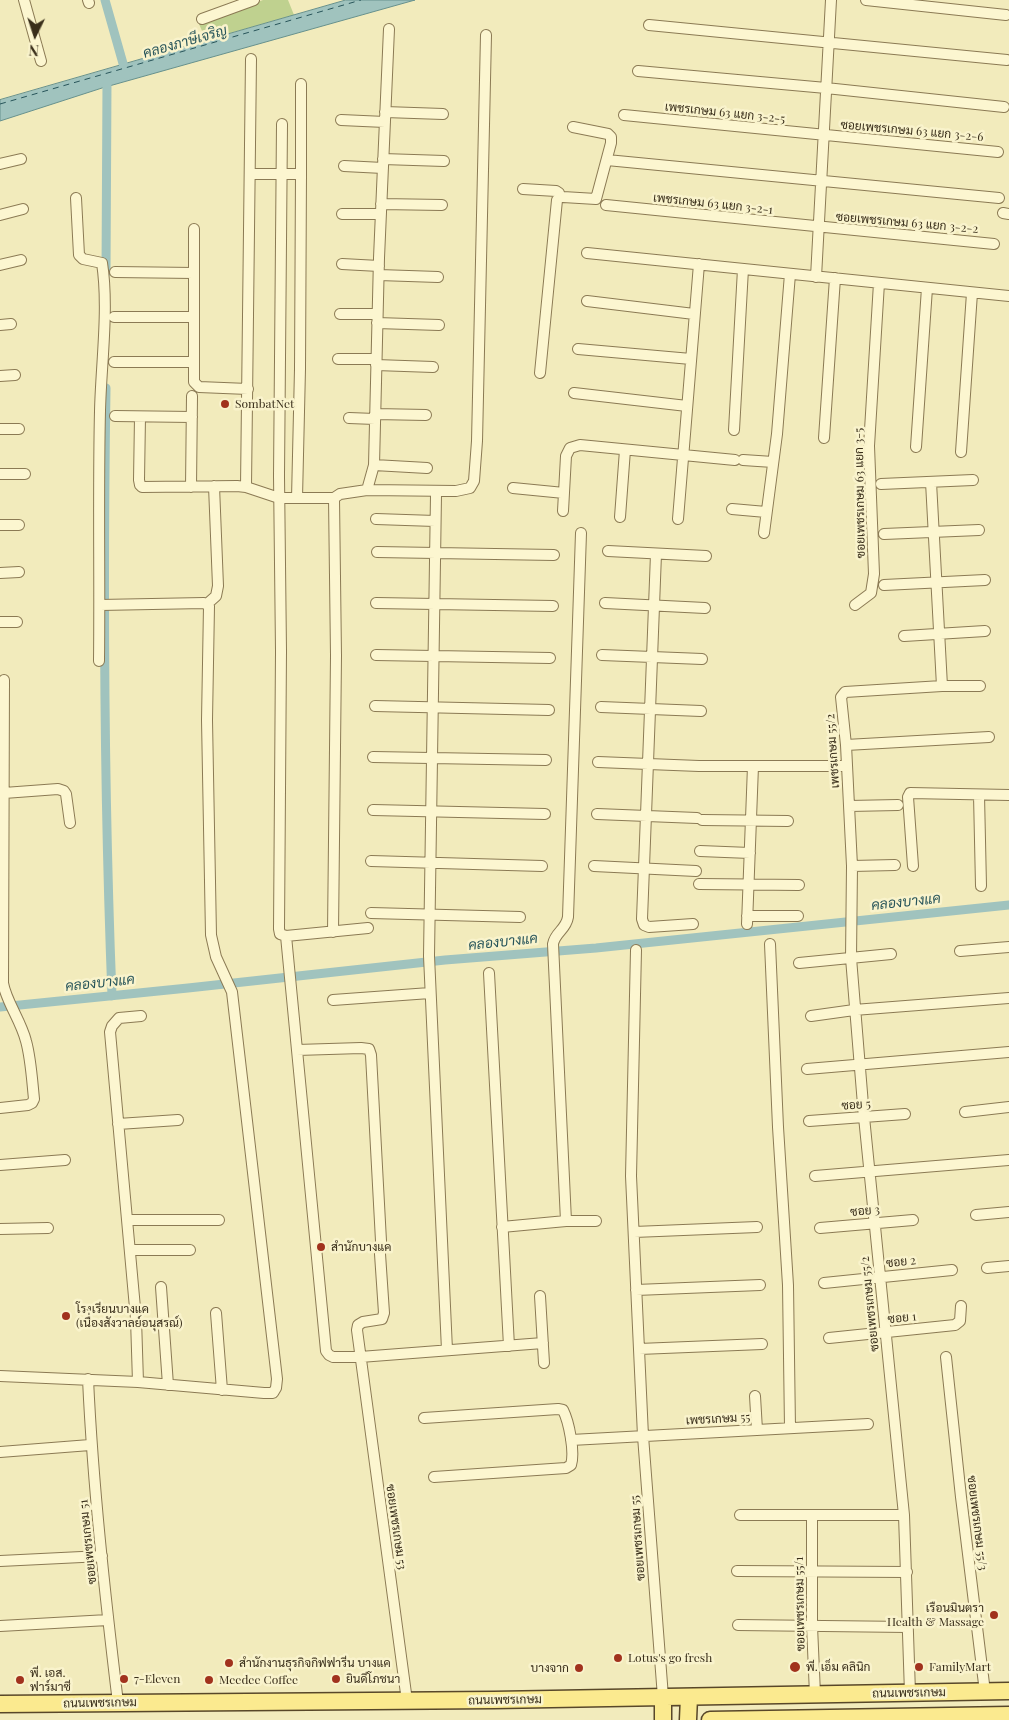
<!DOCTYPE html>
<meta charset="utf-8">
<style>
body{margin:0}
#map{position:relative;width:1009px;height:1720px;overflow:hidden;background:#f2ebbc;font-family:"Playfair Display",serif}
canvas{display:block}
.north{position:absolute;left:10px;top:10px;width:50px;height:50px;-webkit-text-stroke:4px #f9f3cc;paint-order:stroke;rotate:184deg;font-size:14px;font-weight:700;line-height:20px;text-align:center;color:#392e1a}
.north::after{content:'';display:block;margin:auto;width:18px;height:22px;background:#392e1a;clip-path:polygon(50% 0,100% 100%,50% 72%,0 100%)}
</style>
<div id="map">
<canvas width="1009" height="1720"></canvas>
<div class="north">N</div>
</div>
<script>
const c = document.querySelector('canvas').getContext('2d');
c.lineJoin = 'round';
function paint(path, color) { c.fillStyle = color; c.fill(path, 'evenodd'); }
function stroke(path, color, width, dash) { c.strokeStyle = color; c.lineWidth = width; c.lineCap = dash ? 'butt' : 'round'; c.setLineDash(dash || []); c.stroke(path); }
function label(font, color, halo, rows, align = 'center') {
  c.font = font + ' "Playfair Display",Sarabun,serif'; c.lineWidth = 5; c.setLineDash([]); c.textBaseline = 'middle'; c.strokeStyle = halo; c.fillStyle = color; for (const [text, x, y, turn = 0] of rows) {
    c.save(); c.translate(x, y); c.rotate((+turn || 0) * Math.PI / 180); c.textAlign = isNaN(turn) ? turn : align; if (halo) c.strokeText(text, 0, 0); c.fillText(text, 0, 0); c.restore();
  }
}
paint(new Path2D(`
 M263 0H288L294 15 206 40 199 24Z`), '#bfd18f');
const water = new Path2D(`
 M346 0H415L102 88 0 121V100Z`);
paint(water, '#a0c3be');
stroke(water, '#67918d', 1);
stroke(new Path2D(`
 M105 0 126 74
 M106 273 107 81
 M106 388C103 591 104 793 112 996
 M0 1007 188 988 445 960 596 948 1009 905`), '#a0c3be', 9);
stroke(new Path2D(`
 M0 104 361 0`), '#28555a', 1, [6, 5]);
const minor = new Path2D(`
 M24 0 41 61
 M88 0 89 3
 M866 0 1006 15
 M202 19 254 0
 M649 25 1007 60
 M638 71 826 88 1004 107
 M385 112 443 114
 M624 115 998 152
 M341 120 385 122
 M282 124 279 476 281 651 279 929 280 934 286 936 326 1351 329 1355 333 1357H360L543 1343
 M383 159 444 161
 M607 160 999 198
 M0 164 21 159
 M344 166 383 168
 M250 174H301V84
 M523 189 556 191 559 193 560 197
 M76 198 79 255 83 259 102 263C109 308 101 365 100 411 98 494 100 577 99 661
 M381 204 442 205
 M606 205 994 244
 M1003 213 1009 214
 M342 214H381
 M0 215 23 209
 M194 229V382L199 387 248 389
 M587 253 1009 296
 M342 264 379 266
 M0 265 21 260
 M115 272 194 273
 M379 275 438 277
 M816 277 831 0
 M587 301 694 314
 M340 314H377
 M114 317H194
 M377 323 439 325
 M0 325 11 324
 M578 349 691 359
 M338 359H376
 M114 362H194
 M376 365 433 367
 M540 373 557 200 560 197H563L596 199 611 143V137L608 134 573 127
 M0 376 15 375
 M574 393 687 406
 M375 414 426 415
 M115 416 192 417
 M140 417 139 480 140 485 142 487 237 486 246 487 279 498H334L336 656 333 932
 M349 418 375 419
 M0 429H19
 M734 430 743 269
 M824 438 835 278
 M916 447 927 288
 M961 452 972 293
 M743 460 773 462
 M374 465 427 468
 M0 474H25
 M931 482 942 686
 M881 484 973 480
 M191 487 192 396
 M246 487 251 59
 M513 488 564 493
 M367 490 456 491 470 488 474 481 477 441 486 35
 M436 495 429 956 447 1350
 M297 498 300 369 301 174
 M334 498 340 494 367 490 374 465 379 258 389 29
 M732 509 766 512
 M563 511 566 456 570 448 580 445 735 460
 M620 517 625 450
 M376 519 435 521
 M678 519 699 264
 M0 525H19
 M764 533 777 434 790 274
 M884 534 979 530
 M608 551 706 556
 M377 552 554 555
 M656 554 642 919 644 925 649 927 693 924
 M0 573 19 572
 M884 585 985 580
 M376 603 553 606
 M605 603 705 608
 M207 604 216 596 218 586 214 486
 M855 605 871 593 874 574 869 446 879 283
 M0 622H17
 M904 636 985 631
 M376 655 550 658
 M602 655 702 659
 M375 706 549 710
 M601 707 701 711
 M846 745 989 737
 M373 757 546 760
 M598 762 699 766H846
 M4 793 58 789 64 791 66 794 70 823
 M979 795 981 886
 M849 806 898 805
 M373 810 545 814
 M597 814 697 818
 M702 820 788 821
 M700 851 750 853
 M371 861 542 866
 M594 866 696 871
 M852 866 895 865
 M913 866 908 797 910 793 1009 795
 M699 884 799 885
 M371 913 520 917
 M747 916H798
 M747 924 753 766
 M286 936 368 928
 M770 944 778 1127 788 1285 790 1428
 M636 950 631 1176 643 1436 663 1697
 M960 951 1009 947
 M799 963 891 954
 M489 973 509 1346
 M333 1000 430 993
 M811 1016 854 1010 1009 998
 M297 1050 361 1048 369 1049 371 1055 381 1241 380 1254 384 1313 382 1319 363 1322 358 1325 357 1330 407 1701
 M807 1069 1009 1052
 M0 1108 28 1105 32 1103 34 1099C32 1080 31 1059 26 1041 21 1021 6 1001 3 983L4 680
 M965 1112 1009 1107
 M809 1121 905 1114
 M118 1124 178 1120
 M0 1165 65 1160
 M815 1176 1009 1160
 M976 1215 1009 1212
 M128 1220H219
 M566 1221H596
 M502 1227 566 1221 553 944C555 932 566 930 568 917L581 533
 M820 1228 913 1220
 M0 1229 48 1228
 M634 1232 757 1227
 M130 1250H190
 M987 1268 1009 1266
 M824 1283 952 1270
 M161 1287 168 1385
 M636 1290 760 1285
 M540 1296 544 1363
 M216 1313 222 1390
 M829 1338 955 1325 960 1321 961 1306
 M639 1349 762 1344
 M946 1357 961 1497 985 1692
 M0 1376 138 1382 264 1393H273L276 1388 277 1379 232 992 216 957 211 935 207 720 209 606 204 603 100 605
 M88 1379C93 1487 105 1595 118 1703
 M138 1382 136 1319 110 1032 112 1026 119 1018 141 1016
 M755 1396 757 1430
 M424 1418 558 1409 563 1410C569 1422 575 1452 571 1465L566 1468 434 1477
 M571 1440 868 1424
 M0 1452 90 1445
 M740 1515H904
 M812 1515V1626L815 1694
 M0 1561 102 1556
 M737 1571 907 1572
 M738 1625 908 1627
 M0 1626 108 1620
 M910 1693 904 1515 864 1117 851 958 852 866 846 745 841 697 845 692 942 686H980`);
const primary = new Path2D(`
 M663 1697V1720
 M0 1704 494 1700 1009 1691
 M688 1720 689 1697
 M710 1720 1009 1715`);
stroke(minor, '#8b7a54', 12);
stroke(primary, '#584729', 19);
stroke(minor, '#fcf6d0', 10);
stroke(primary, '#fbea8f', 16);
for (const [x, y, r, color] of [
 [225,404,5,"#a1321d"],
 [321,1247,5,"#a1321d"],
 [66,1316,5,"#a1321d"],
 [994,1615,5,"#a1321d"],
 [618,1658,5,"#a1321d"],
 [229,1663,5,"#a1321d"],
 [795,1667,6,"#a1321d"],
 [919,1667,5,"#a1321d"],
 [579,1668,5,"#a1321d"],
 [124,1679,5,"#a1321d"],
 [336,1679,5,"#a1321d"],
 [20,1680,5,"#a1321d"],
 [209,1680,5,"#a1321d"]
]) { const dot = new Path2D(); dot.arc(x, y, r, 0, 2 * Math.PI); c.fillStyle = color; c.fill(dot); stroke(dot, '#f9f3cc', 2); }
label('12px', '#392e1a', '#f9f3cc', [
 ["เพชรเกษม 63 แยก 3-2-5",725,113,6],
 ["ซอยเพชรเกษม 63 แยก 3-2-6",912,131,5],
 ["เพชรเกษม 63 แยก 3-2-1",713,204,6],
 ["ซอยเพชรเกษม 63 แยก 3-2-2",907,223,5],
 ["ซอยเพชรเกษม 63 แยก 3-5",860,493,-91],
 ["เพชรเกษม 55/2",833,751,-94],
 ["ซอย 5",856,1105,-4],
 ["ซอย 3",865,1211,-5],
 ["ซอย 2",901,1262,-6],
 ["ซอยเพชรเกษม 55/2",870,1304,-96],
 ["ซอย 1",902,1318,-6],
 ["เพชรเกษม 55",718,1419,-3],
 ["ซอยเพชรเกษม 55/3",977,1523,83],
 ["ซอยเพชรเกษม 53",396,1527,82],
 ["ซอยเพชรเกษม 55",638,1538,-94],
 ["ซอยเพชรเกษม 51",88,1542,-96],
 ["ซอยเพชรเกษม 55/1",800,1604,-91],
 ["ถนนเพชรเกษม",909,1693,-1],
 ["ถนนเพชรเกษม",505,1700,-1],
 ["ถนนเพชรเกษม",100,1703,-1]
]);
label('12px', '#392e1a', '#f9f3cc', [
 ["SombatNet",235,404],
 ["สำนักบางแค",331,1247],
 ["โรงเรียนบางแค",76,1309],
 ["(เนื่องสังวาลย์อนุสรณ์)",76,1323],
 ["เรือนมินตรา",984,1608,"right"],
 ["Health & Massage",984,1622,"right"],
 ["Lotus's go fresh",628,1658],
 ["สำนักงานธุรกิจกิฟฟารีน บางแค",239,1663],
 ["พี. เอ็ม คลินิก",806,1667],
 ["FamilyMart",929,1667],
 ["บางจาก",569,1668,"right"],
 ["พี. เอส.",30,1673],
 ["ฟาร์มาซี",30,1687],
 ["7-Eleven",134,1679],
 ["ยินดีโภชนา",346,1679],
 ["Meedee Coffee",219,1680]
], 'left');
label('italic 14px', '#28555a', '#f9f3cc', [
 ["คลองภาษีเจริญ",185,42,-16],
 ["คลองบางแค",906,902,-6],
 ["คลองบางแค",503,942,-6],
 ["คลองบางแค",100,983,-6]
]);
</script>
